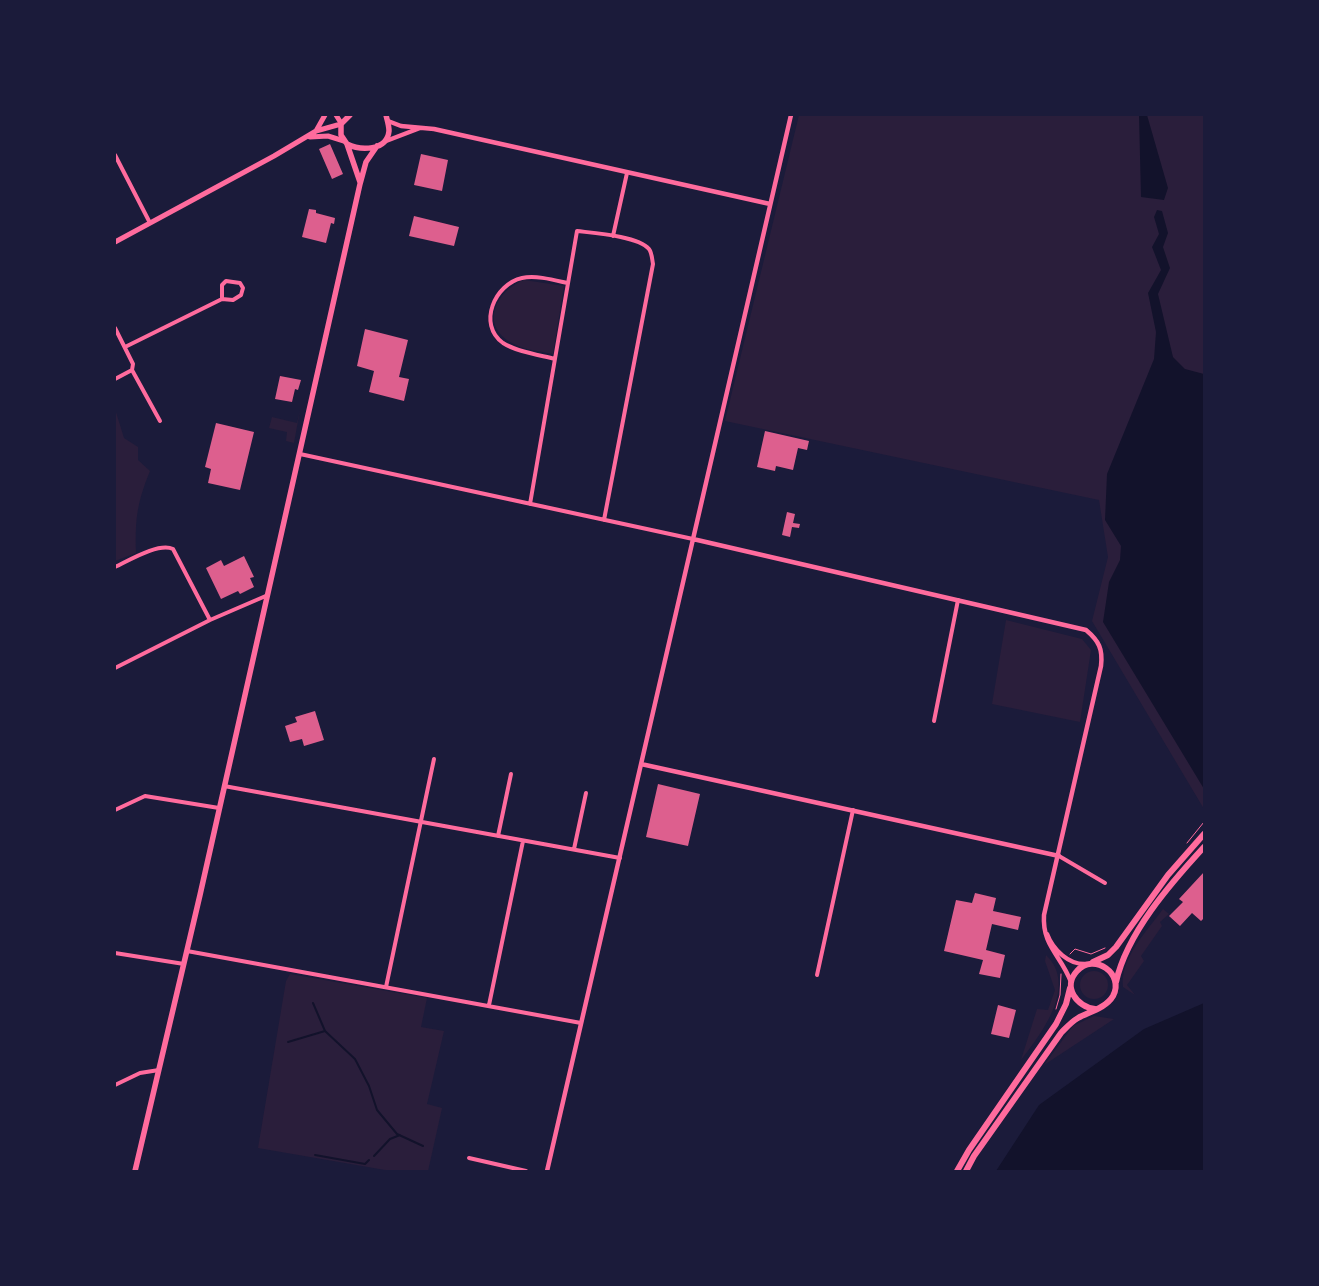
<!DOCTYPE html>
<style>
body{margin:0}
#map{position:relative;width:1319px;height:1286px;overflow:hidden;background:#1b1b3a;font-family:"DejaVu Sans",sans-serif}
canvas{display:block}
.frame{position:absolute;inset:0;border:116px solid #1b1b3a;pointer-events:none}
</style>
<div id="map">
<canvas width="1319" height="1286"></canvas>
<div class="frame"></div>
</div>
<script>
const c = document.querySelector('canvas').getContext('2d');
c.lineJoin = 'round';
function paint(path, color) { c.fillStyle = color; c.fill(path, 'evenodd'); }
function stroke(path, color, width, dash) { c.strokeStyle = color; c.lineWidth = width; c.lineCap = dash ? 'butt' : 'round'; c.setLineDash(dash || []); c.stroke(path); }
paint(new Path2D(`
 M799 115H1204V809L1092 621 1108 557 1099 500 725 421Z
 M524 280 564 286 553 354C540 351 523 350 512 343 479 325 496 291 524 280Z
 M115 409 124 438 138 447V460L150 471C137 503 135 519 136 553L115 561Z
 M300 410 294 443 286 441 287 432 269 428 272 417 297 423Z
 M1006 620 1082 639 1091 650 1080 722 992 704Z
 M1163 909 1169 914 1160 922 1162 926 1141 956 1144 961 1127 985 1135 995 1123 987C1120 958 1147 931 1163 909Z
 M1046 955C1078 986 1042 1033 1021 1060L1037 1009 1048 1010 1055 990 1045 961Z
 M1080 985a14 14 0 1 1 28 0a14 14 0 1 1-28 0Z
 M290 974 427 998 421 1027 444 1031 427 1104 442 1108 428 1171H391L258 1148 286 981Z
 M1094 1016 1114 1019 1044 1065 1073 1026Z`), '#2a1e3b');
paint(new Path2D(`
 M1139 115H1147L1168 188 1164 200 1141 197Z
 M1157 210 1162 211 1168 233 1163 247 1170 268 1158 294 1173 357 1185 369 1204 374V789L1103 622 1109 582 1120 560 1121 546 1105 520 1107 474 1154 359 1156 332 1148 293 1161 270 1152 247 1159 234 1154 217Z
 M1204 1003V1171H996L1039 1105 1144 1029Z`), '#12122b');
stroke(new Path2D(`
 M313 1003 325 1031
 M288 1042 325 1031 355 1059 369 1086 377 1110 397 1134 423 1146
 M315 1155 365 1164 369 1160
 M374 1156 390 1139 400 1135`), '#12122b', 2);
paint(new Path2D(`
 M330 144 343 174 332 179 319 149Z
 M421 154 448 160 442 191 414 185Z
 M309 209 316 210V213L335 218 334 224 331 223 326 243 302 237Z
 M414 216 459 227 454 246 409 236Z
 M365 329 408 340 399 377 409 379 404 401 369 392 374 371 357 366Z
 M280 376 301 380 298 390 295 389 292 402 275 399Z
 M216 423 254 432 240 490 208 483 211 469 205 467Z
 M765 431 809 441 807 450 798 448 793 470 776 466 775 471 757 467Z
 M787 512 795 514 793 523 800 524 799 528 792 527 790 537 782 535Z
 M244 556 254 577 250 578 254 587 240 594 238 591 221 599 206 568 221 560 224 566Z
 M315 711 324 740 304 746 302 739 290 742 285 726 297 722 295 717Z
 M658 784 700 794 688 846 646 837Z
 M1204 872V918L1201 921 1192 913 1180 926 1169 916 1183 902 1179 899Z
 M975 893 996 898 993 911 1021 917 1018 930 992 924 986 950 1005 955 1000 978 979 974 983 960 944 951 956 900 972 903Z
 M998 1005 1016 1010 1009 1038 991 1034Z`), '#dd5f8e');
stroke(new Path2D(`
 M1187 843 1204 822
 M1070 954 1075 949 1091 954 1105 948
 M1056 1009 1060 995 1061 974`), '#ff6b9d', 1);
stroke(new Path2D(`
 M115 155 150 223
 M613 236 627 173
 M115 328 133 364 132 370
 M125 347 222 299 233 300 241 295 243 288 240 283 226 281 222 285V299
 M555 359C539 355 517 352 503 343 477 324 495 284 522 278 536 275 554 280 567 283
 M132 370 160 421
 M115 379 132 370
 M300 454 693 539
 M530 504 577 231C593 233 638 236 649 249 652 253 652 259 653 264L604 520
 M115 567C128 561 159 542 173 549L210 620
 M115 668 210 620 268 595
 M934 721 958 600
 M224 786 620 858
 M115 810 145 796 219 808
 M498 836 511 774
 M574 849 586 793
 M1059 856 1105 883
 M187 951 581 1023
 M115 953 184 964
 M817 975 853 810
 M386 987 434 759
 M489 1005 523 841
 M115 1085 140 1073 159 1070
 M469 1158 526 1171`), '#ff6b9d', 4);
stroke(new Path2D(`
 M388 121 401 126 434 129 770 204
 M386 141 420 128
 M693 539 1086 630C1099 641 1103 649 1101 666L1044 915C1042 946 1061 955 1071 982
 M641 764 1059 856
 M1047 934C1053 950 1069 965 1086 964
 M547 1171 791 115`), '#ff6b9d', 4.5);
stroke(new Path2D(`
 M336 115 341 123
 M316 131 325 115
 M310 137 328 136 344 141
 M115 242 274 156 316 131 341 124`), '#ff6b9d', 5);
stroke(new Path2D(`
 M350 115 341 124V135L347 144C361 151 387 151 389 131 389 125 387 120 386 115
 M347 144 360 182
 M135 1171 200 895 360 184 366 162 377 146`), '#ff6b9d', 5.5);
stroke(new Path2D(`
 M1093 962 1108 955 1116 947 1168 875 1204 834
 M1116 982C1127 933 1170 884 1204 847
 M957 1171 969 1150 1056 1024 1066 1004 1070 988
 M966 1171 974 1156 1061 1033C1066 1028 1071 1022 1078 1018 1089 1012 1106 1008 1113 996 1125 974 1094 952 1077 971 1062 987 1077 1007 1095 1009`), '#ff6b9d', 6);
</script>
